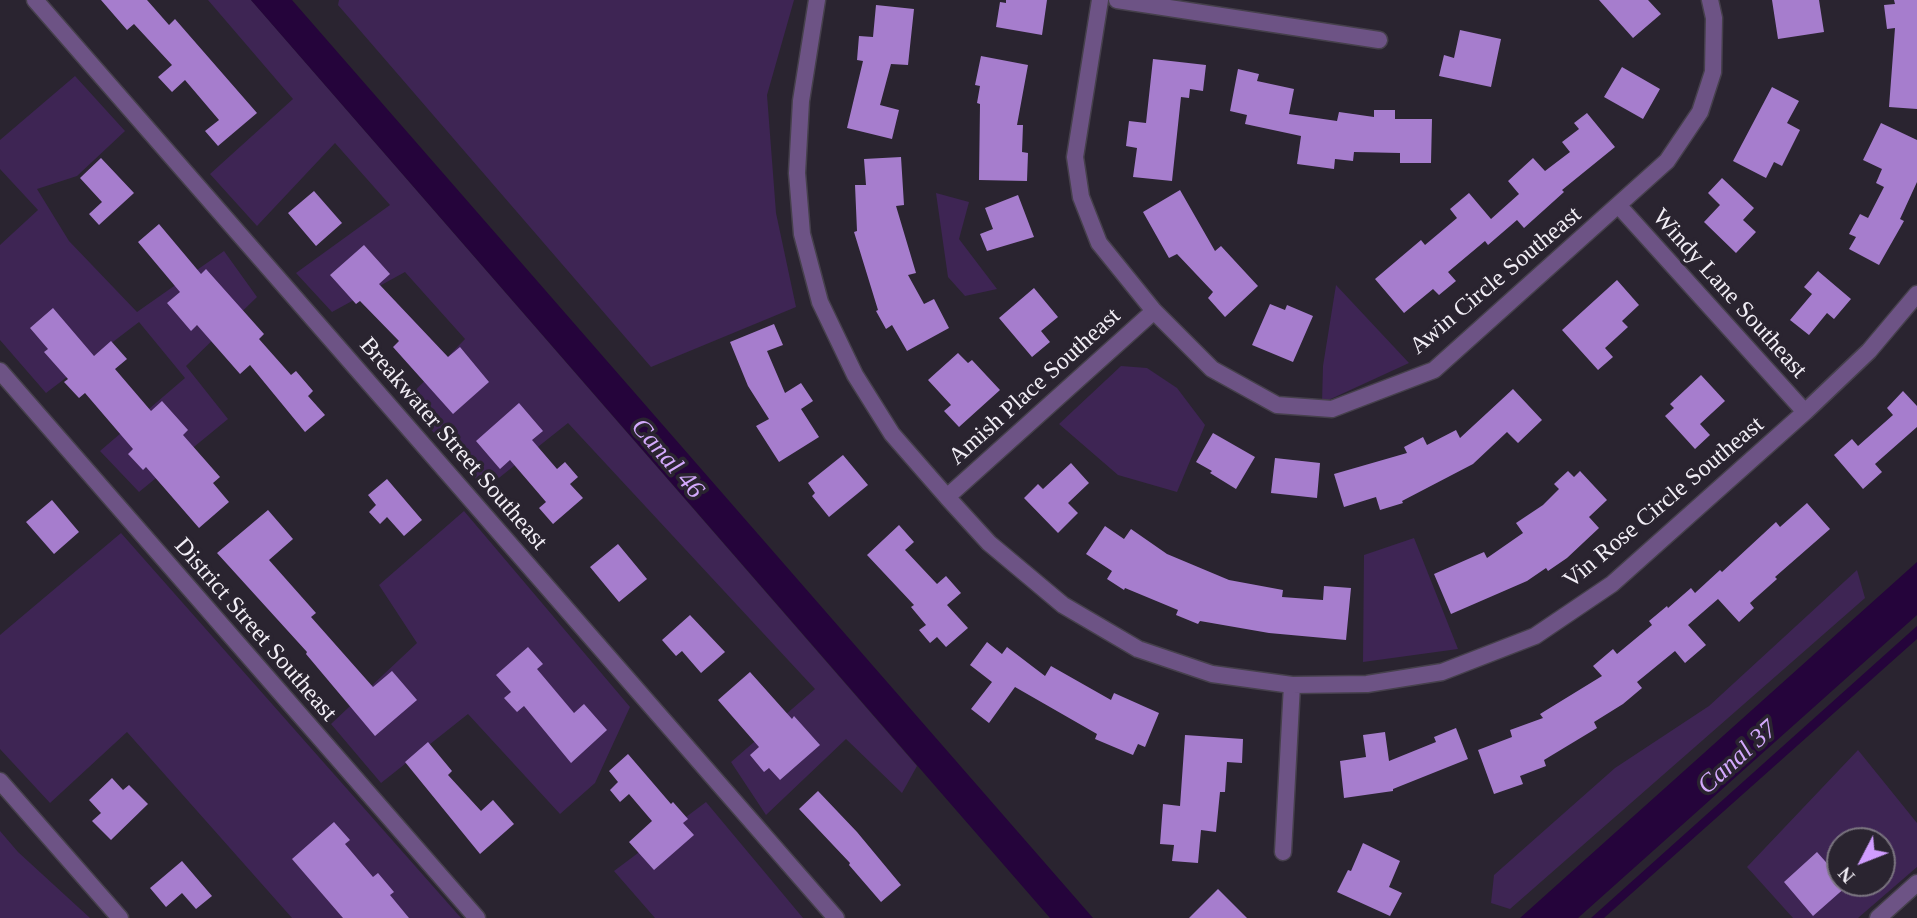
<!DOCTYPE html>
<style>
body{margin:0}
#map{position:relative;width:1917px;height:918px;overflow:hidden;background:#2a2430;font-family:"Times New Roman",serif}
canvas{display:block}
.north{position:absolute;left:1826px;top:827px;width:70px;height:70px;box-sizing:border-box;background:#2a2430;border:2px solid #7a747f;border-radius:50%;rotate:228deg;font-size:19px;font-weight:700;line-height:28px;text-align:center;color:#f1edf5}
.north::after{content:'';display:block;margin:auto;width:24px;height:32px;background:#d09dff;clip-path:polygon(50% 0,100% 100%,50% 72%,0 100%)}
</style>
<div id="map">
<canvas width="1917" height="918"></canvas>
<div class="north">N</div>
</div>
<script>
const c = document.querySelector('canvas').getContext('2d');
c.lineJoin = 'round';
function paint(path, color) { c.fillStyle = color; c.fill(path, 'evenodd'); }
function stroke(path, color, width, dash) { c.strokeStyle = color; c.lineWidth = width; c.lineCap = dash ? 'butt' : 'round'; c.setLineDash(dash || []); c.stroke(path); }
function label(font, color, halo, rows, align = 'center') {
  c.font = font + ' "Times New Roman",serif'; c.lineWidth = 7; c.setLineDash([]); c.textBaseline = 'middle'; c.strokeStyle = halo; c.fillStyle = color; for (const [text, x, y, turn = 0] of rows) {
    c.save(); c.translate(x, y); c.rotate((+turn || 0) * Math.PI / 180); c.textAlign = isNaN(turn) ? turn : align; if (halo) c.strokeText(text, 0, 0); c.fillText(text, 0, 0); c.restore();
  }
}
paint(new Path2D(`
 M208 0H251L917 766 902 793 846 739 766 815 731 762 815 689 568 423 485 489 405 401 465 339 405 272 332 312 296 273 390 205 335 143 257 226 210 174 293 99Z
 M339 0H794L767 95 776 213 796 307 651 367 338 5Z
 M75 76 125 131 77 176 37 189 69 241 137 312 224 251 257 297 186 366 228 419 139 492 100 451 185 378 139 322 46 393 0 340V245L38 210 0 169V140Z
 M936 193 969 202 959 239 997 289 965 296 948 277Z
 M1336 285 1409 363 1322 403 1323 366Z
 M1121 366 1147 368 1177 388 1205 425 1177 492 1118 475 1059 424Z
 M464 511 630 707 595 783 560 814 468 714 381 783 331 724 417 643 379 585Z
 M121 533 461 918H292L127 732 50 803 0 749V635Z
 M1414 538 1458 649 1363 662 1364 555Z
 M1857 570 1865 598 1510 909 1491 903 1494 875 1615 768 1709 706Z
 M1858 750 1917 823V867L1858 918H1793L1747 867ZM1840 841H1882V883H1840Z
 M706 802 803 918H655L614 871Z
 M0 831 18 852 90 918H0Z`), '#3e2554');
paint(new Path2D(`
 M251 0H292L1093 918H1050Z
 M1917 562V615L1578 918H1520Z
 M1917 626V639L1604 918H1591Z`), '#25043b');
paint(new Path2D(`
 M101 0H147L169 25 175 19 257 113 218 146 205 131 219 120 185 80 172 92 158 77 172 65 134 24 127 30Z
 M1006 0H1047L1042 35 996 27 1000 2 1006 3Z
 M1599 0H1648L1661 14 1633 38Z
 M1772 0H1819L1824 32 1778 39Z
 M1894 0H1917V109L1889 107 1895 28 1887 29 1884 5 1895 4Z
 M876 5 914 9 908 65 891 64 880 105 899 110 892 139 847 128 863 61 857 60 859 36 873 37Z
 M1460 30 1501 39 1491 87 1439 76 1444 55 1454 58Z
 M981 56 1028 65 1017 125H1023L1022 152 1028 153 1027 181 979 180 980 104 977 103 980 86 975 85Z
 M1153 59 1206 65 1203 91 1190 89 1189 98 1181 97 1172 181 1133 177 1137 148 1126 146 1129 121 1146 123Z
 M1622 67 1660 89 1643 119 1604 97Z
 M1238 69 1259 74 1257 81 1294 89 1289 114 1337 121 1339 112 1374 117V110H1395V119H1432L1431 163H1400V153L1354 152 1353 161 1335 159 1334 169 1297 164 1301 136 1245 124 1247 115 1230 111Z
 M1772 87 1799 101 1787 123 1800 130 1782 166 1774 162 1766 178 1733 161Z
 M1587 113 1615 147 1562 190 1564 192 1524 228 1517 220 1488 245 1485 241 1448 272 1456 281 1439 295 1433 289 1404 313 1375 279 1421 240 1425 245 1457 218 1450 209 1469 193 1491 219 1519 194 1508 181 1533 158 1545 171 1570 152 1562 142 1579 129 1574 123Z
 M1881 123 1917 140V182L1900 219 1904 221 1879 265 1849 249 1856 237 1849 234 1860 214 1868 218 1884 187 1876 183 1882 169 1863 160Z
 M901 157 904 205 896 206 916 273 908 275 924 304 934 299 949 328 907 351 892 325 886 329 876 311 878 310 854 232 857 231 855 185H866L864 159Z
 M101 158 134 193 99 225 89 214 102 202 80 178Z
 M1722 178 1754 208 1743 220 1756 232 1736 253 1704 222 1720 205 1708 193Z
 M1180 190 1215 251 1221 246 1258 286 1225 317 1208 298 1213 292 1177 254 1169 258 1143 212Z
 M314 191 342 223 316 246 288 213Z
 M1018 195 1034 237 987 251 980 234 993 229 985 208Z
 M159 224 201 274 206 269 264 334 259 339 291 375 296 371 313 391 308 396 325 415 305 432 250 365 240 374 197 325 191 331 167 303 180 292 138 242Z
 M364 245 390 274 379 284 448 357 460 347 489 382 453 414 393 347 399 341 360 301 356 304 330 275Z
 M1818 271 1851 299 1834 319 1827 313 1809 335 1790 320 1812 294 1804 287Z
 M1617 280 1639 305 1622 321 1628 327 1605 348 1613 357 1598 370 1562 330Z
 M1034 288 1058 317 1041 331 1050 342 1032 357 999 318Z
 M1270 304 1285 310 1287 305 1313 316 1293 362 1252 345Z
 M53 308 94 356 111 341 127 359 115 369 151 411 162 401 188 430 183 435 220 477 213 483 229 502 199 528 146 467 143 470 128 454 133 449 85 393 79 398 64 382 68 379 44 352 48 349 30 328Z
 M774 324 783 345 767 351 785 393 801 383 813 401 801 409 819 437 779 462 756 426 769 419 748 386 730 342Z
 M958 353 968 363 972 360 1000 390 959 427 944 411 951 405 928 380Z
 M1701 375 1725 401 1700 424 1710 435 1695 449 1665 416 1674 408 1670 404Z
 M1513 389 1542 420 1518 443 1507 432 1473 464 1402 501 1403 503 1380 510 1376 497 1344 507 1334 474 1407 453 1404 447 1423 437 1427 445 1456 430 1460 438Z
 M1903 391 1917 406V427L1875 464 1882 472 1863 489 1834 455 1852 439 1858 446 1893 415 1887 408Z
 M519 403 543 431 532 440 557 469 565 462 578 477 570 484 583 498 553 524 539 508 546 502 510 460 500 469 476 441Z
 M1213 433 1255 457 1236 489 1210 473 1212 471 1196 462Z
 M843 455 868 485 829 517 812 496 815 493 808 483Z
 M1275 458 1320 463 1317 498 1271 493Z
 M1071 463 1089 483 1068 503 1078 513 1058 533 1024 498 1038 484 1043 489Z
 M1568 471 1574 477 1580 471 1607 500 1589 517 1599 528 1567 558 1548 571 1546 568 1527 581 1451 614 1434 574 1484 552 1487 558 1523 533 1516 523 1543 505 1559 489 1554 484Z
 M387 479 422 520 404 536 387 517 380 524 369 512 376 505 368 495Z
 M52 500 79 532 54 554 26 522Z
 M1807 503 1830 529 1775 577 1777 579 1750 603 1754 608 1739 622 1718 599 1688 625 1706 645 1685 663 1675 651 1637 682 1642 688 1623 704 1594 722 1597 728 1544 760 1546 766 1520 776 1523 784 1494 794 1478 750 1512 737 1510 730 1543 718 1540 714 1602 676 1593 666 1613 649 1617 654 1652 625 1649 621 1667 606 1668 608 1691 588 1695 593 1720 570 1722 572 1776 522 1780 527Z
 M268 510 293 539 269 560 316 613 311 617 373 687 392 671 417 700 375 736 306 654 307 652 217 553Z
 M899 525 914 542 905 550 937 584 946 576 961 593 947 605 968 628 946 647 937 637 930 643 919 630 926 625 911 607 914 605 867 555Z
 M1105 526 1124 539 1131 529 1167 554 1229 580 1283 590 1282 597 1323 600 1324 586 1351 588 1346 640 1269 633 1200 621 1198 624 1176 615 1178 610 1125 588 1124 590 1107 579 1112 571 1086 554Z
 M618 544 647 579 619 602 590 567Z
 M690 615 725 652 701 673 682 651 676 656 662 640Z
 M987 642 1002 654 1007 647 1045 676 1051 666 1111 700 1114 693 1159 713 1145 747 1138 744 1133 755 1095 739 1097 734 1015 687 989 723 971 709 992 682 970 665Z
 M528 647 543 664 537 669 574 713 584 704 607 730 571 763 524 706 517 712 504 698 511 692 496 675Z
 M750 672 792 719 794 716 820 745 780 780 769 768 764 772 750 755 759 747 718 700Z
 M1456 728 1468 759 1393 789V791L1344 798 1340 761 1366 757 1363 735 1385 732 1389 761 1436 742 1434 737Z
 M1185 735 1243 739 1242 763 1227 762 1225 792H1220L1216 832 1201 830 1198 863 1172 861 1174 845 1160 844 1163 804 1180 806Z
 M428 742 452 771 448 775 481 811 493 800 514 824 480 854 405 762Z
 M628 754 671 804 673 802 688 819 683 823 694 835 654 870 629 842 652 821 629 794 620 802 610 790 618 782 609 771Z
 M112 778 123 790 129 785 148 804 111 840 92 821 101 813 89 800Z
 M818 791 857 832 901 885 881 902 849 865 850 863 799 809Z
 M334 822 350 840 345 844 373 877 378 873 394 892 390 895 409 918H343L292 859Z
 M1363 843 1400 861 1389 887 1402 893 1390 916 1337 892 1348 870 1351 871Z
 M1817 852 1840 878V883H1844L1847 886 1813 916 1784 882Z
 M182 861 212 896 196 909 182 893 166 907 150 888Z
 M1218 889 1247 918H1189Z`), '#a67dcd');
const street = new Path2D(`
 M35 0 836 918
 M817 0 801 101 797 173 802 234 820 302 855 375 892 434 947 497 989 543 1063 605 1138 649 1212 674 1292 685 1367 684 1442 672 1535 636 1612 584 1805 412 1869 351 1917 294
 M1100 0 1075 157 1081 197 1099 243 1154 311 1212 369 1277 405 1332 409 1434 370 1667 161 1700 112 1713 72 1714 18 1710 0
 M1117 0 1379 40
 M1619 206 1805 412
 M0 371 477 918
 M947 497 1154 311
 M0 781 120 918
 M1283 852 1292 685
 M1878 918 1917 883`);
stroke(street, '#46404c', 19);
stroke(street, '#6d5385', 16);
label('24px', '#f1edf5', '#2a2430', [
 ["Awin Circle Southeast",1496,281,-40],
 ["Windy Lane Southeast",1729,294,48],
 ["Amish Place Southeast",1035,387,-42],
 ["Breakwater Street Southeast",453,444,49],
 ["Vin Rose Circle Southeast",1664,503,-40],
 ["District Street Southeast",255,630,49]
]);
label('italic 26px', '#d3a9fc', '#2a2430', [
 ["Canal 46",667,459,49],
 ["Canal 37",1738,758,-42]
]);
</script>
